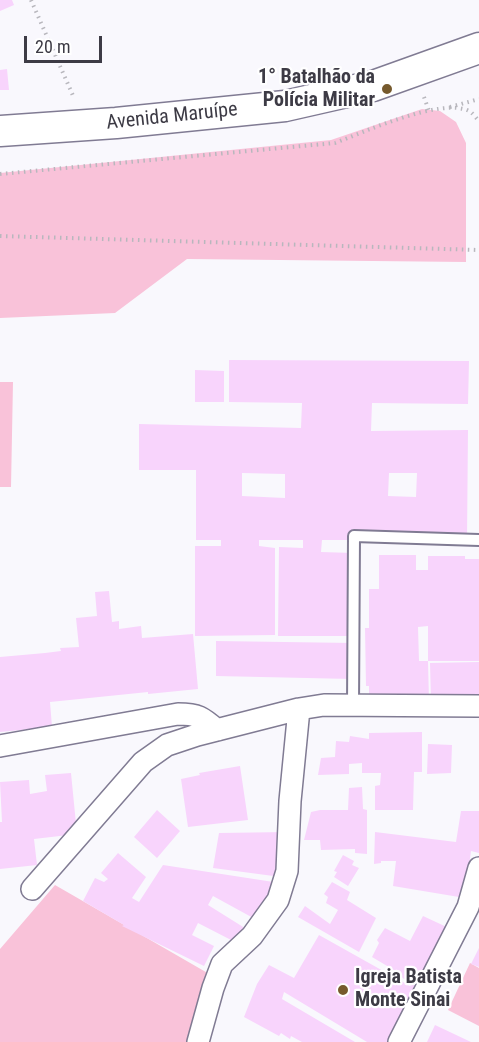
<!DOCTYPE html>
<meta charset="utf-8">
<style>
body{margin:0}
#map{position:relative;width:479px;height:1042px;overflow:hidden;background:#f9f8fd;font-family:"Roboto Condensed",sans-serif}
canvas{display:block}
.scale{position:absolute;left:24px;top:36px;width:78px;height:27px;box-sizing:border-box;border:3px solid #3d3b45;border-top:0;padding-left:8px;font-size:18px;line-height:21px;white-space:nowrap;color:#3d3b45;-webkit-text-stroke:4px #fff;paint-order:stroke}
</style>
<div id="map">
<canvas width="479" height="1042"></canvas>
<div class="scale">20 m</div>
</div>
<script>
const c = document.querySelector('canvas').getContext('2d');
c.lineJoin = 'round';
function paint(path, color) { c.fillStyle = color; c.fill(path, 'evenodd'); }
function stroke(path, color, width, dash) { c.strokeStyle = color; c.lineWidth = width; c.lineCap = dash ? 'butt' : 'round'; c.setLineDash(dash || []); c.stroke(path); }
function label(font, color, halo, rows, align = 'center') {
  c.font = font + ' "Roboto Condensed",sans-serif'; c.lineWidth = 4.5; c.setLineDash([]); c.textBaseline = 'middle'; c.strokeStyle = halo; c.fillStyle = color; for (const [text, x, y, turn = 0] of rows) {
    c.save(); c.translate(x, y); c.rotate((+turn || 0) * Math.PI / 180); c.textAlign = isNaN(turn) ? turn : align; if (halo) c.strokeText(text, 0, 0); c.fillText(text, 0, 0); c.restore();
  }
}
paint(new Path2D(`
 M422 109 440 111 456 122 466 143V262L187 259 115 313 0 318V173L331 140Z
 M0 382H13L11 487H0Z
 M55 885 211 975 193 1042H0V949Z
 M470 963 479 968V1026L448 1010Z`), '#f9c2d9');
paint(new Path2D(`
 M0 0H12L14 5 0 11Z
 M7 69 9 90H0V70Z
 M229 360 469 361 468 404 372 403 371 431 468 430 467 540H322L321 552 353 553V563L359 564 357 636H278L279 547 303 548V540H259V546L275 548V635L195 636V546H221V540H196V470H139V424L301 428 302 403 229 402ZM242 473 285 474V498L242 496ZM389 473H417L416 497 388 496Z
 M195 370 224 371V402H195Z
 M379 555H416V570H428V556H465V559H479V661H428V626L418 627 419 661H428L429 701 369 702V686H366L365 628H369V589H379Z
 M109 591 112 622 119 621V629L141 626 142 638 193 634 198 689 148 694V692L50 702 52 727 0 732V657L45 653 61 651 60 648 79 647 76 618 97 616 95 592Z
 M216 641 353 643 352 679 216 676Z
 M479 662V700L431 701 430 663Z
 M422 732V772H414L413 810H375V786L380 785 381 773H362V763L349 764V774L318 775 321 758 335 757 336 741 349 742 350 736 369 739V733Z
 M428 744 452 745 451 773 427 774Z
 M240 766 248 820 188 827 181 779 200 775 199 773Z
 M71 773 77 834 34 839 37 865 0 869V822H2L0 782 29 780 30 794 47 791 45 775Z
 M362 787 363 809 367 810V854L355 853V849L321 850 320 840H304L311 812 320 810H348L349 788Z
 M157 810 180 831 157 858 134 837Z
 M461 811H479V853L471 851 465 898 393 886 396 861H381V863L374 864 375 832 456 842Z
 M287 832 281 877 213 868 219 833Z
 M118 853 146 877 132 898 139 902 163 865 280 883 255 919 213 896 208 905 248 930 233 941 198 923 192 935 214 946 204 966 122 926 124 925 83 901 95 878 104 882 108 879 101 873Z
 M343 855 354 861 352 865 359 868 348 886 334 877 337 872 334 871Z
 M332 882 350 892 347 900 376 918 359 952 298 917 305 906 330 924 338 910 326 903 328 897 324 894Z
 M423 916 451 929 421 982 414 979 412 984 398 975 399 973 372 957 379 943 377 940 385 928 410 941Z
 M319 935 410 986 412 984 420 988 389 1042H367L284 992 282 999 355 1042H302L291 1036 290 1039 281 1033 279 1036 244 1017 257 984 269 965 294 978Z
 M479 948V967L471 964Z
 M435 1025 471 1042H427Z`), '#f8d4fc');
const lane = new Path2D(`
 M353 706 354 536 479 540`);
const street = new Path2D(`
 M0 746 178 714C198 714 202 717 217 730
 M32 889 143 762 167 745 197 735 299 709
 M198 1042 213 988 222 964 252 936 278 900 287 871 290 801 299 709 324 705 479 706
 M399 1042 468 907 479 868`);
const secondary = new Path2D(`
 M0 131 116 123 285 106 373 86 479 48`);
stroke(lane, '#807b93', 14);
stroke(street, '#807b93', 24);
stroke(secondary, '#807b93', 33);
stroke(new Path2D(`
 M31 0 74 98
 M424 97 429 111
 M450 107 479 99
 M0 174 335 143C364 132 442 97 469 111 473 113 476 118 479 121
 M0 236 479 250`), '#b8b7bd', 4, [1.5, 4.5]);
stroke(lane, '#fff', 10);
stroke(street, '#fff', 21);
stroke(secondary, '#fff', 30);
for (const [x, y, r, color] of [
 [387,89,6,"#765a2d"],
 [343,990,6,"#765a2d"]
]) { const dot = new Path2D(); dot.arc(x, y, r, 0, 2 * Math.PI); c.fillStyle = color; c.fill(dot); stroke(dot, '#fff', 2); }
label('bold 20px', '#3d3b45', '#fff', [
 ["1° Batalhão da",375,78],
 ["Polícia Militar",375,101],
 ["Igreja Batista",355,978,"left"],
 ["Monte Sinai",355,1001,"left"]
], 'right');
label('20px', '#3d3b45', '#fff', [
 ["Avenida Maruípe",172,117,-6]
]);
</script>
